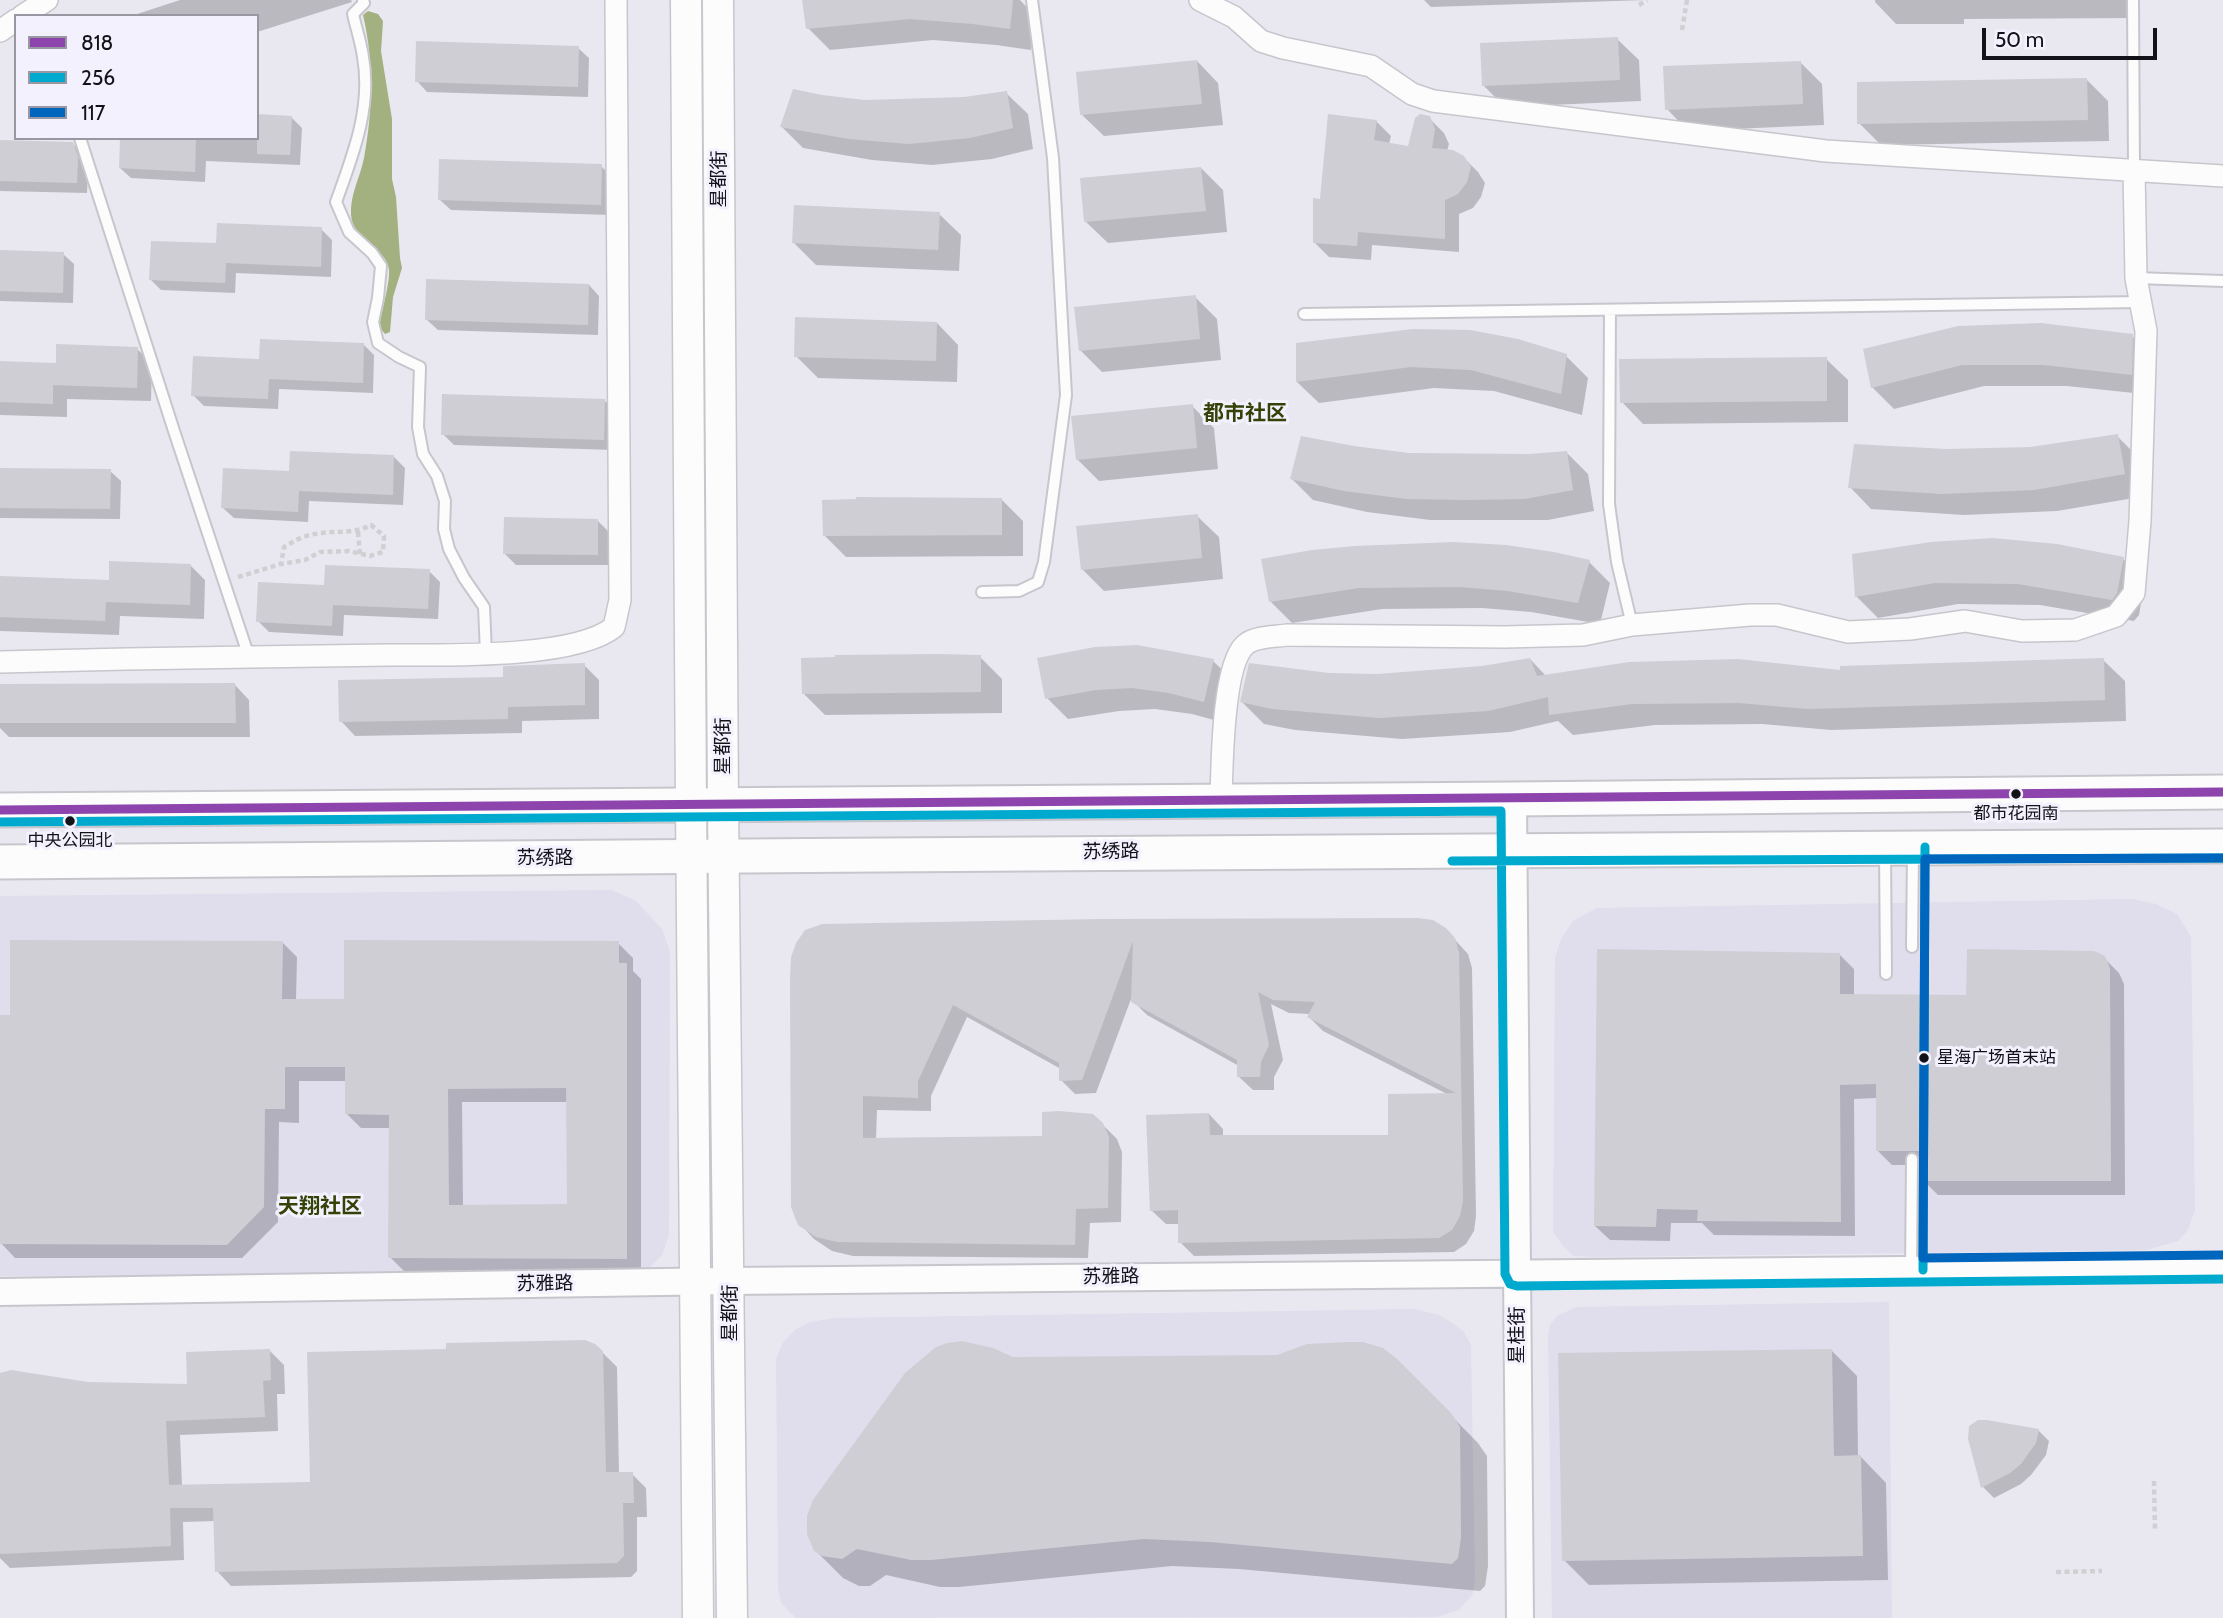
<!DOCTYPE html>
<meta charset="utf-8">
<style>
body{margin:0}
#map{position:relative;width:2223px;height:1618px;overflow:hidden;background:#e9e8f0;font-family:Cabin,sans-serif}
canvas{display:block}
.legend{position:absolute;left:14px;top:14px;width:245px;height:126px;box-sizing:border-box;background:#f3f1fe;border:2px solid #9998a2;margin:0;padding:9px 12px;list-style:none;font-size:21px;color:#131218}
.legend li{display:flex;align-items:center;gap:14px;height:35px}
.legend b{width:35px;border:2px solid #9998a2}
.scale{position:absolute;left:1982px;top:28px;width:175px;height:32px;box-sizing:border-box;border:4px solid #131218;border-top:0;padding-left:9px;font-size:21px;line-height:24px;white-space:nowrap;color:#131218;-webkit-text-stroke:5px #f3f1fe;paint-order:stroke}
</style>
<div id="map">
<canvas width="2223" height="1618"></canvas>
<ul class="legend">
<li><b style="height:9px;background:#8e44ad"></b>818</li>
<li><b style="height:9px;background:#00a9ce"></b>256</li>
<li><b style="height:9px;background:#0065bd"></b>117</li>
</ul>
<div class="scale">50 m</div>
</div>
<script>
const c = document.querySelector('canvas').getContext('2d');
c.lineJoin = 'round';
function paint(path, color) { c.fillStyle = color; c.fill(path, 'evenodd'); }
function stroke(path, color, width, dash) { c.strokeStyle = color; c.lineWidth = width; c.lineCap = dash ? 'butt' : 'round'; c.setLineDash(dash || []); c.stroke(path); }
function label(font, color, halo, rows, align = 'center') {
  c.font = font + ' Cabin,"Noto Sans SC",sans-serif'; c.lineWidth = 6; c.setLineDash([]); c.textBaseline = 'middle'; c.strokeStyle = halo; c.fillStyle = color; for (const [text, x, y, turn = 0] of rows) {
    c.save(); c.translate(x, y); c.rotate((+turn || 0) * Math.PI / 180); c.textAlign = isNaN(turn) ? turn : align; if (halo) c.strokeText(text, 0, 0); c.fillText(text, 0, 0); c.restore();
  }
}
paint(new Path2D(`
 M612 890 636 901 662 929 670 952 669 1235 662 1255 649 1268 638 1273 0 1276V896Z
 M2132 899 2156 904 2177 914 2191 937 2195 1210 2188 1230 2178 1241 2146 1250 1594 1257 1574 1256 1563 1246 1553 1231 1555 958 1561 939 1573 921 1597 908Z
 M1889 1302 1892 1618H1552L1548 1336 1550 1325 1557 1316 1576 1307Z
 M1415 1309 1439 1315 1454 1324 1464 1332 1471 1345 1475 1577 1473 1594 1459 1610 1437 1617 796 1618 781 1603 778 1588 776 1359 783 1342 795 1330 810 1322 835 1318Z`), '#e0dded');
paint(new Path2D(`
 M368 11 378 14 383 21 381 51 392 119V179L396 197 400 258 402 268 393 297 390 332 385 334 381 329 380 323C382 309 390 283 389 270 387 248 353 241 351 215 350 194 360 178 364 158 373 110 374 62 363 15Z`), '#a2b17f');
paint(new Path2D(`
 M180 0H351L352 2 257 32V16H131Z
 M804 0H1020L1034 15 1031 50 996 45 933 40 830 50 808 28Z
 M1424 0H1646L1431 7Z
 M1875 0H2138V18L1964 19V24H1896L1875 2Z
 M1617 39 1639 60 1641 101 1505 107 1483 85Z
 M578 48 589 58 588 97 427 92 417 81Z
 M1197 61 1218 83 1223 125 1104 136 1082 115Z
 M1800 62 1822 84 1824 125 1688 131 1667 109Z
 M2086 79 2108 101 2109 141 1881 145 1859 123Z
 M1006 93 1028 114 1033 149 992 159 932 165 872 160 803 148 782 127 865 102 964 98Z
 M291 117 302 128 300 165 206 161 205 182 131 178 120 168 122 138H257Z
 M1429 118 1444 133 1449 144 1447 151 1463 157 1478 172 1485 183 1481 197 1473 208 1459 214V252L1372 245 1371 260 1329 257 1314 242 1322 201 1376 121 1391 136 1389 144 1409 148Z
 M0 141 72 143 83 155 88 169 87 193 0 191Z
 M601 166 612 177 611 215 451 210 440 200Z
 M1201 168 1223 190 1227 232 1108 243 1086 222Z
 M939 214 961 235 959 271 816 265 794 243Z
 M321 229 332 240 331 277 236 273 235 293 161 290 150 279 218 245Z
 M0 252 63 254 74 264 73 303 0 301Z
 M589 285 599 296 598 335 438 330 427 320Z
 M1195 297 1217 319 1221 360 1102 372 1080 350Z
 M937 323 958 345 957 382 818 378 796 356Z
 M2132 336 2154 358 2153 395 2067 386H1984L1894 409 1872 387 1865 350Z
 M1298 344 1566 356 1588 378 1582 415 1494 391 1434 388 1319 403 1297 382Z
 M364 345 374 355 373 393 279 389 278 409 204 406 193 395 261 361Z
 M137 349 152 363 151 401 67 399V417L0 415V363L57 364Z
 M1826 359 1848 380V422L1643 424 1622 402Z
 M604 400 615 411 614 450 454 445 443 434Z
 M1192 406 1214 428 1218 469 1099 481 1077 459Z
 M2117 436 2139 458 2146 496 2057 511 1964 515 1871 509 1850 487 1947 451 2030 449Z
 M1566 452 1588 474 1594 511 1548 520H1430L1367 512 1313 500 1291 478 1409 455H1529Z
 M394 457 405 468 403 505 309 501 308 522 234 518 223 508 290 473Z
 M0 470 110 471 121 481 120 519 0 518Z
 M1001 499 1023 521V556L846 557 824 535Z
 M1197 516 1219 537 1223 579 1104 591 1082 569Z
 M597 520 608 531V565H516L505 554Z
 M1853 555 2123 559 2145 580 2139 615 2134 621 2040 605 1958 604 1878 618 1856 596Z
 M1263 560 1589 562 1610 583 1600 624 1531 612 1482 608 1382 609 1292 623 1270 601Z
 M190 565 205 580 204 619 120 616 119 635 0 631V578L110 582Z
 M429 571 440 582 438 619 344 615 343 636 269 632 258 621 325 587Z
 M980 657 1002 679V713L825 715 803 693Z
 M1530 659 1546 676 1842 671 2103 660 2125 681 2126 721 1831 730 1762 724 1655 725 1573 735 1558 721 1510 732 1402 739 1295 730 1264 724 1242 702 1329 674 1377 676 1483 668Z
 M1213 661 1235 682 1225 723 1192 714 1155 709 1119 711 1068 719 1047 698Z
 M584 665 599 680V719L522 721V733L355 736 341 721 505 678Z
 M0 685H235L249 700 250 737H9L0 728Z
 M1445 929 1468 954 1472 968 1476 1216 1474 1231 1466 1244 1454 1252 1194 1256 1180 1242V1224H1166L1151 1210 1209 1114 1223 1129V1137H1390L1449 1095 1323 1031 1309 1017 1310 1014 1289 1013 1271 1004 1283 1060 1274 1077V1090H1253L1238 1076 1239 1066 1147 1015 1131 999 1096 1093 1075 1094 1061 1080V1069L967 1017 931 1096V1111L877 1110 876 1140 1044 1137 1102 1124 1117 1139 1122 1152 1121 1222 1090 1223 1088 1258 853 1256 832 1251 814 1239 800 1224 798 944Z
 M282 942 297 957 296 1000 346 1001 618 943 633 958V971L641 979V1272H405L390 1257V1128H361L347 1114V1081H299V1123L279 1122 278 1222 242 1258H15L0 1242V1017H11ZM462 1102H568L569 1206H463Z
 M1839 954 1854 969V996L1968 997 2104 958 2119 973 2124 984 2125 1195H1938L1924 1181V1165H1892L1878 1151 1877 1098 1854 1099 1855 1236 1714 1235 1702 1223H1671L1670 1241 1610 1240 1595 1226Z
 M1831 1350 1857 1376 1858 1457H1861L1886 1483 1888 1580 1589 1585 1564 1560Z
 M270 1351 284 1365 285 1394H277L278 1431 180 1435 182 1486 312 1483 602 1352 617 1367 619 1474H632L646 1488 647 1517H637V1571L631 1577 231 1586 217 1571 215 1521 183 1522 184 1560 10 1568 0 1558V1380L88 1384 189 1385Z
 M1013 1359 1396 1360 1478 1443 1487 1456 1488 1566 1485 1586 1480 1591 1239 1569 1172 1566 959 1587H940L886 1575 870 1586H859L843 1578 815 1550Z
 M2038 1430 2049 1441 2046 1455 2031 1475 2021 1484 1994 1498 1983 1487 1970 1439Z`), '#0003');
paint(new Path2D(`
 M802 0H1013L1010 29 973 24 910 19 806 29Z
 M1618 37 1620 80 1482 86 1480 43Z
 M416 41 579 46 578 87 415 82Z
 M1197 60 1202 104 1080 115 1076 72Z
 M1801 61 1803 104 1665 110 1663 66Z
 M2087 78 2088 120 1857 124V82Z
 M793 89 822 95 865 100 964 97 1007 91 1013 128 970 138 909 144 849 139 780 127Z
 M257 114 292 116 290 155 257 154Z
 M1328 114 1377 120 1374 140 1408 146 1415 118 1420 114 1430 116 1435 129 1432 148 1453 150 1464 156 1471 167 1467 182 1458 194 1445 200V239L1358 232 1357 246 1313 243V198L1320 199Z
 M120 138H196L195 172 119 168Z
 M0 140 73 142 78 157 77 183 0 181Z
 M439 159 602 164 601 205 438 200Z
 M1201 167 1206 211 1084 222 1080 178Z
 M794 205 940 212 938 250 792 243Z
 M217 223 322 227 321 267 226 263 225 283 149 280 151 241 216 243Z
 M0 250 64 252 63 293 0 291Z
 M426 279 589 284 588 325 425 320Z
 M1196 295 1200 339 1079 351 1074 307Z
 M795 317 937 322 936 361 794 357Z
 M2041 323 2133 334 2132 375 2044 365H1962L1871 388 1863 349 1958 326Z
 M1413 329 1470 330 1518 339 1567 354 1561 394 1471 370 1411 367 1296 382V343Z
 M260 339 364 343 363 383 269 379 268 399 191 396 193 356 259 359Z
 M56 344 138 347 137 388 53 385V404L0 402V361L56 363Z
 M1827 357V401L1620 403 1619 359Z
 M442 394 605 399 604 440 441 435Z
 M1193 404 1197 448 1076 460 1071 416Z
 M2118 434 2125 474 2034 490 1942 494 1848 488 1854 444 1947 449 2030 447Z
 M1301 436 1354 446 1409 453 1529 454 1567 451 1573 490 1525 499 1466 500 1407 499 1344 491 1290 479Z
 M290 451 394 455 393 495 299 491 298 512 221 508 223 468 289 471Z
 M0 468 111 469 110 509 0 508Z
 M856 497 1002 498V535L823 536 822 500 856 499Z
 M1198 514 1202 558 1081 570 1076 526Z
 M504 517 598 519V555L503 554Z
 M1993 538 2057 544 2124 557 2117 593 2112 600 2018 584 1935 583 1855 597 1852 554 1931 542Z
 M1454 542 1506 545 1554 552 1590 560 1578 603 1508 591 1460 587 1359 588 1269 602 1261 559 1312 550 1355 546Z
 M109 561 191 564 190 605 106 602 105 621 0 617V576L109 580Z
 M325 565 430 569 428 609 333 605 332 626 256 622 258 582 324 585Z
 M1137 645 1214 659 1204 702 1169 693 1132 688 1096 690 1045 699 1037 658 1095 647Z
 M938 654 981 655V692L802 694 801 658 835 657V655Z
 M1530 658 1537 676 1629 662 1738 659 1840 670V666L2104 658 2105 700 1808 709 1739 703 1632 704 1549 715 1548 697 1488 711 1379 718 1272 709 1240 702 1249 663 1329 673 1377 674 1482 666Z
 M585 663V705L508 707V719L339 722 338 680 503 677V666Z
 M235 683 236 723H0V684Z
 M1418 918 1433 920 1446 928 1455 938 1459 953 1463 1201 1460 1216 1452 1230 1439 1238 1178 1243V1210L1150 1211 1146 1115 1209 1113 1210 1135H1388V1094L1456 1093 1307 1017 1315 1002 1273 1000 1258 992 1269 1045 1261 1062 1260 1077H1237V1060L1131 1002 1133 941 1082 1080 1059 1081V1063L953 1005 918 1081V1098L863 1096V1138L1042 1136V1112L1059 1111 1093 1114 1103 1123 1109 1137 1108 1208 1076 1209 1075 1245 837 1242 816 1237 798 1225 791 1207 790 978 791 957 796 943 805 930 822 924 1101 919Z
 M10 940 283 941 282 999H344V940L619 941V963H627V1259L388 1258 389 1115 345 1114V1067H285V1109H265L264 1207 227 1245 0 1244V1015H10ZM566 1088 567 1204 449 1205 448 1089Z
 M1597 949 1840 953V994L1966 995 1967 949 2094 951 2105 956 2110 968 2111 1181H1922V1151H1876V1084L1840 1085 1841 1222 1697 1221 1698 1210 1657 1209 1656 1227 1594 1226Z
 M585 1340 595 1344 603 1351 606 1472H633L634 1503H623L624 1556 617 1563 215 1572 213 1508H170L171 1546 0 1554V1373L11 1370 88 1382 187 1384 186 1352 270 1349 271 1380 263 1381 265 1417 166 1421 169 1485 310 1482 307 1352 446 1349V1343Z
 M962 1341 993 1348 1013 1357H1023L1277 1355 1307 1344 1347 1342H1363L1383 1348 1397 1359 1451 1413 1460 1427 1461 1538 1458 1558 1452 1564 1210 1542 1144 1539 931 1560H911L857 1549 842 1559 822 1556 814 1551 807 1534V1516L813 1500 905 1373 936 1347 947 1343Z
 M1832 1349 1834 1456 1861 1455 1863 1556 1562 1561 1558 1353Z
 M1978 1420H1987L2039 1429 2036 1443 2021 1464 2010 1473 1981 1488 1968 1439 1969 1426Z`), '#cfced4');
const service = new Path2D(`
 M363 0 364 3 353 14C356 28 361 42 363 57 372 107 353 155 336 202L349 232 372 253 381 266 378 298 373 322 378 343 399 357 420 367 418 427 423 454 437 476 445 501 444 529 449 549 464 578 484 607 486 653
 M2133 0 2134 169
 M80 138 174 431 249 657
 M2136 278 2223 281
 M1610 311 1609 504 1617 562 1632 625
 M1304 314 2141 302
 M982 592 1019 591 1038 582 1044 562 1066 395 1053 158 1032 0
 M1885 850 1886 974
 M1912 947 1913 852
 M1911 1270 1912 1159`);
const minor = new Path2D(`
 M1200 0 1234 17 1261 41 1283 48 1371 66 1412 94 1433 101 1826 151 2223 176
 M22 16 47 0
 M0 31 16 20
 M0 662C84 660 167 658 251 657 297 656 343 656 389 655 442 655 575 659 614 627L620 600 616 0
 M1221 801C1222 768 1222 666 1245 645 1255 636 1274 637 1287 635L1505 637 1583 635 1632 625 1750 615H1777L1848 632 1910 629 1965 621 2022 631 2075 630 2116 616 2134 593 2140 521 2146 331 2136 278 2134 169`);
const tertiary = new Path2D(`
 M1513 799 1520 1618
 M0 1292 729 1281 2223 1267`);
const secondary = new Path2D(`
 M686 0 691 805 698 1618
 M718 0 723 805 732 1618`);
const primary = new Path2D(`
 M0 810 1513 799 2223 792
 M0 862C741 857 1482 848 2223 846`);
stroke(service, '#c7c6cc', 14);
stroke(minor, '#c7c6cc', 24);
stroke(tertiary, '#c7c6cc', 30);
stroke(secondary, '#c7c6cc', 33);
stroke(primary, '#c7c6cc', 37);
stroke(new Path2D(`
 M1639 5 1647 0
 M1682 30 1687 0
 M358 532 360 554
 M238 577 281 564 284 547C293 542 300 537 310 535 332 529 350 536 371 525L384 536 383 552 370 556 349 551 320 552 305 560 281 564
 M2154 1481 2155 1532
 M2056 1572 2102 1571`), '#d0d0d3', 4.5, [5, 3.5]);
stroke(service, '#fcfcfd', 10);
stroke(minor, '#fcfcfd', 21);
stroke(tertiary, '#fcfcfd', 26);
stroke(secondary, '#fcfcfd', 30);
stroke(primary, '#fcfcfd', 33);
stroke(new Path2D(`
 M0 810 2223 792`), '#8e44ad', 9);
stroke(new Path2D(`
 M0 822 1501 811 1505 1274 1510 1284 1517 1286 2223 1279
 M1452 861 2223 858
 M1923 1270 1925 847`), '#00a9ce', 9);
stroke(new Path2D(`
 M2223 1255 1923 1258 1925 859 2223 858`), '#0065bd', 9);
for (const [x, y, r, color] of [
 [2016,794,6,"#131218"],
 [70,821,6,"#131218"],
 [1924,1058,6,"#131218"]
]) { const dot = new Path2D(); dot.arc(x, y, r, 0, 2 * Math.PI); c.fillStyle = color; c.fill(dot); stroke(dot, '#f3f1fe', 2.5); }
label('17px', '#131218', '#f3f1fe', [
 ["都市花园南",2016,814],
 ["中央公园北",70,841],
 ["星海广场首末站",1937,1058,"left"]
]);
label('19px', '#131218', '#f3f1fe', [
 ["星都街",719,179,-90],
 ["星都街",723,746,-90],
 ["苏绣路",1111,852,-1],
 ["苏绣路",545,858],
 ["苏雅路",1111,1277,-1],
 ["苏雅路",545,1284,-1],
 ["星都街",730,1313,-90],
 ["星桂街",1517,1335,-90]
]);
label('bold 21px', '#354207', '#f3f1fe', [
 ["都市社区",1245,414],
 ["天翔社区",320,1207]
]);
</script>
